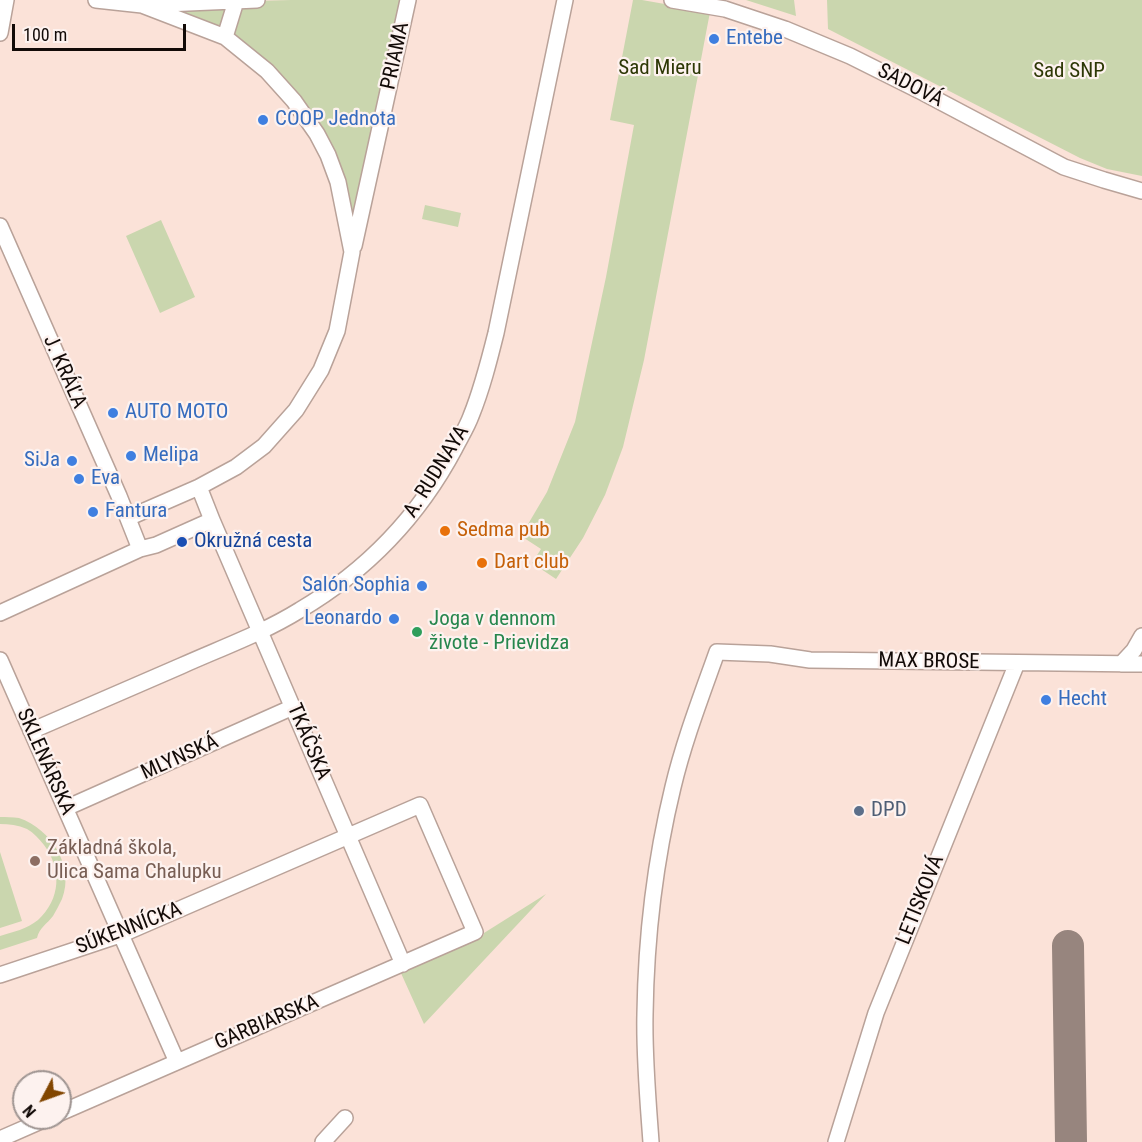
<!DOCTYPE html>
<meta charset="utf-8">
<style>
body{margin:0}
#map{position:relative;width:1142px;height:1142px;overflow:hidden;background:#fbe2d8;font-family:"Roboto Condensed",sans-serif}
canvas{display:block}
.north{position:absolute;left:12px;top:1070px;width:60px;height:60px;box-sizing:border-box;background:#fdf2ef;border:2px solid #9f9592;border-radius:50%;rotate:229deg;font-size:16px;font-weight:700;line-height:24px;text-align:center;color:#120a07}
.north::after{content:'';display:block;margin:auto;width:21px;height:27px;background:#824600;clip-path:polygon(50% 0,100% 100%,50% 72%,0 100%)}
.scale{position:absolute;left:12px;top:24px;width:174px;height:27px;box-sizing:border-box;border:3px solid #120a07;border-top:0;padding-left:8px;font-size:18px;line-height:21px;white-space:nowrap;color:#120a07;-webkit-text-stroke:4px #fdf2ef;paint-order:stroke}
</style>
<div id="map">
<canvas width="1142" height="1142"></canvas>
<div class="north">N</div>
<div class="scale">100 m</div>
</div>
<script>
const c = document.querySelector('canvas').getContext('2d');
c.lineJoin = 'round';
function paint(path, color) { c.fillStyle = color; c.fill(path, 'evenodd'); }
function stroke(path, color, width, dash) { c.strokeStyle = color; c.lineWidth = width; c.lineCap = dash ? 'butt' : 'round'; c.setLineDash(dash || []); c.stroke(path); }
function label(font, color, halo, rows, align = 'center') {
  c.font = font + ' "Roboto Condensed",sans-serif'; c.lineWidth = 4.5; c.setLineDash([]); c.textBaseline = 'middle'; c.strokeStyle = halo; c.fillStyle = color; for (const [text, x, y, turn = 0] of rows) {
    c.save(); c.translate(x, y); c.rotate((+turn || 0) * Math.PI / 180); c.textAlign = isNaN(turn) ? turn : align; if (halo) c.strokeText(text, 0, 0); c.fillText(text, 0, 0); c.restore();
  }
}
paint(new Path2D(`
 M291 0H408L352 242 314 132 226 36 140 4Z
 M633 0H642L710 12 644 360 623 447 605 495 583 538 556 579 532 563 541 549 521 536 547 492 575 422 606 277 634 125 610 120Z
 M746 0H794L796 16Z
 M827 0H1142V176L1107 169 1080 158 828 29Z
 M425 205 461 213 458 227 422 219Z
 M161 220 195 297 160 313 126 236Z
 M0 817C6 817 13 817 19 818 51 829 75 866 62 899 59 905 56 911 53 916 47 924 39 928 37 938L0 950V936C13 932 27 929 38 920 61 899 62 869 44 845 39 839 34 833 27 829 18 825 9 824 0 824Z
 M0 852 22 921 0 928Z
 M546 894 424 1024 400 971 484 935V933Z`), '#cad6ae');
stroke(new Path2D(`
 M1068 946 1071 1142`), '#97857e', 32);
const minor = new Path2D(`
 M96 0 142 5 257 0
 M672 0 725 9 785 29 850 56 924 93 1064 167 1104 180 1142 191
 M0 33 6 0
 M225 37 236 1
 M0 226 119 496 140 549
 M354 246 408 0
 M128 518 199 487 236 467 264 446 296 410 321 370 337 331 352 252 338 182 328 155 317 134 294 101 267 71 225 37 142 5
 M212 520 403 964
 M0 613 140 549 156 545 212 520 199 487
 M0 660 177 1062
 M1121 664 1134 650 1142 636
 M31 731C81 709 131 688 181 666 221 648 263 633 300 610 366 571 419 516 455 448 460 438 467 427 471 416 482 389 489 361 496 333L565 0
 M66 808 293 707
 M0 975 120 935 420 805 475 932 60 1113
 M0 1139 48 1118
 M323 1142 345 1118
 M651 1142C648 1100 644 1057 645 1014 646 938 655 861 673 787 684 741 701 697 717 652L770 654 810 660 1142 664
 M836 1142 876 1013 1017 663`);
stroke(minor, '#b9a299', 18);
stroke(minor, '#fff', 15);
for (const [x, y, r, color] of [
 [714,39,6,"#3f7fe0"],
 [263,120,6,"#3f7fe0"],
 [113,413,6,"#3f7fe0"],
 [131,456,6,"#3f7fe0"],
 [72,461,6,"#3f7fe0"],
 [79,479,6,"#3f7fe0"],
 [93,512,6,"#3f7fe0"],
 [445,531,6,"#e8710a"],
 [182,542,6,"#1a4fb4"],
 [482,563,6,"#e8710a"],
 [422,586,6,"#3f7fe0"],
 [394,619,6,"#3f7fe0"],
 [417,632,6,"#2e9e5b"],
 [1046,700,6,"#3f7fe0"],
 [859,811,6,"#5c6f8a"],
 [35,861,6,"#8d6e63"]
]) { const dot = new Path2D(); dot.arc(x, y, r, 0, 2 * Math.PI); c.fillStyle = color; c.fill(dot); stroke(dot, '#fdf2ef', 2); }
label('21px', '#366cbe', '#fdf2ef', [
 ["Entebe",726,39],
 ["COOP Jednota",275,120],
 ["AUTO MOTO",125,413],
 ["Melipa",143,456],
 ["SiJa",60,461,"right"],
 ["Eva",91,479],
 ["Fantura",105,512],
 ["Salón Sophia",410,586,"right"],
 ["Leonardo",382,619,"right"],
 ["Hecht",1058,700]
], 'left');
label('21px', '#120a07', '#fdf2ef', [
 ["PRIAMA",396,56,-78],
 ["SADOVÁ",910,86,27],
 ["J. KRÁĽA",64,372,66],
 ["A. RUDNAYA",437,472,-58],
 ["MAX BROSE",929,662,1],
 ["TKÁČSKA",308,742,67],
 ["MLYNSKÁ",180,758,-24],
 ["SKLENÁRSKA",45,762,66],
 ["LETISKOVÁ",921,900,-68],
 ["SÚKENNÍCKA",129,929,-21],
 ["GARBIARSKA",267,1023,-23]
]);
label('21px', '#2e3806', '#fdf2ef', [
 ["Sad Mieru",660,69],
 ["Sad SNP",1069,72]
]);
label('21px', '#c56008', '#fdf2ef', [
 ["Sedma pub",457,531],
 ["Dart club",494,563]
], 'left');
label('21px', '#164399', '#fdf2ef', [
 ["Okružná cesta",194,542]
], 'left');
label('21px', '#27864d', '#fdf2ef', [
 ["Joga v dennom",429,620],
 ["živote - Prievidza",429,644]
], 'left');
label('21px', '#4e5e75', '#fdf2ef', [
 ["DPD",871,811]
], 'left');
label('21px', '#785e54', '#fdf2ef', [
 ["Základná škola,",47,849],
 ["Ulica Sama Chalupku",47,873]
], 'left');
</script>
